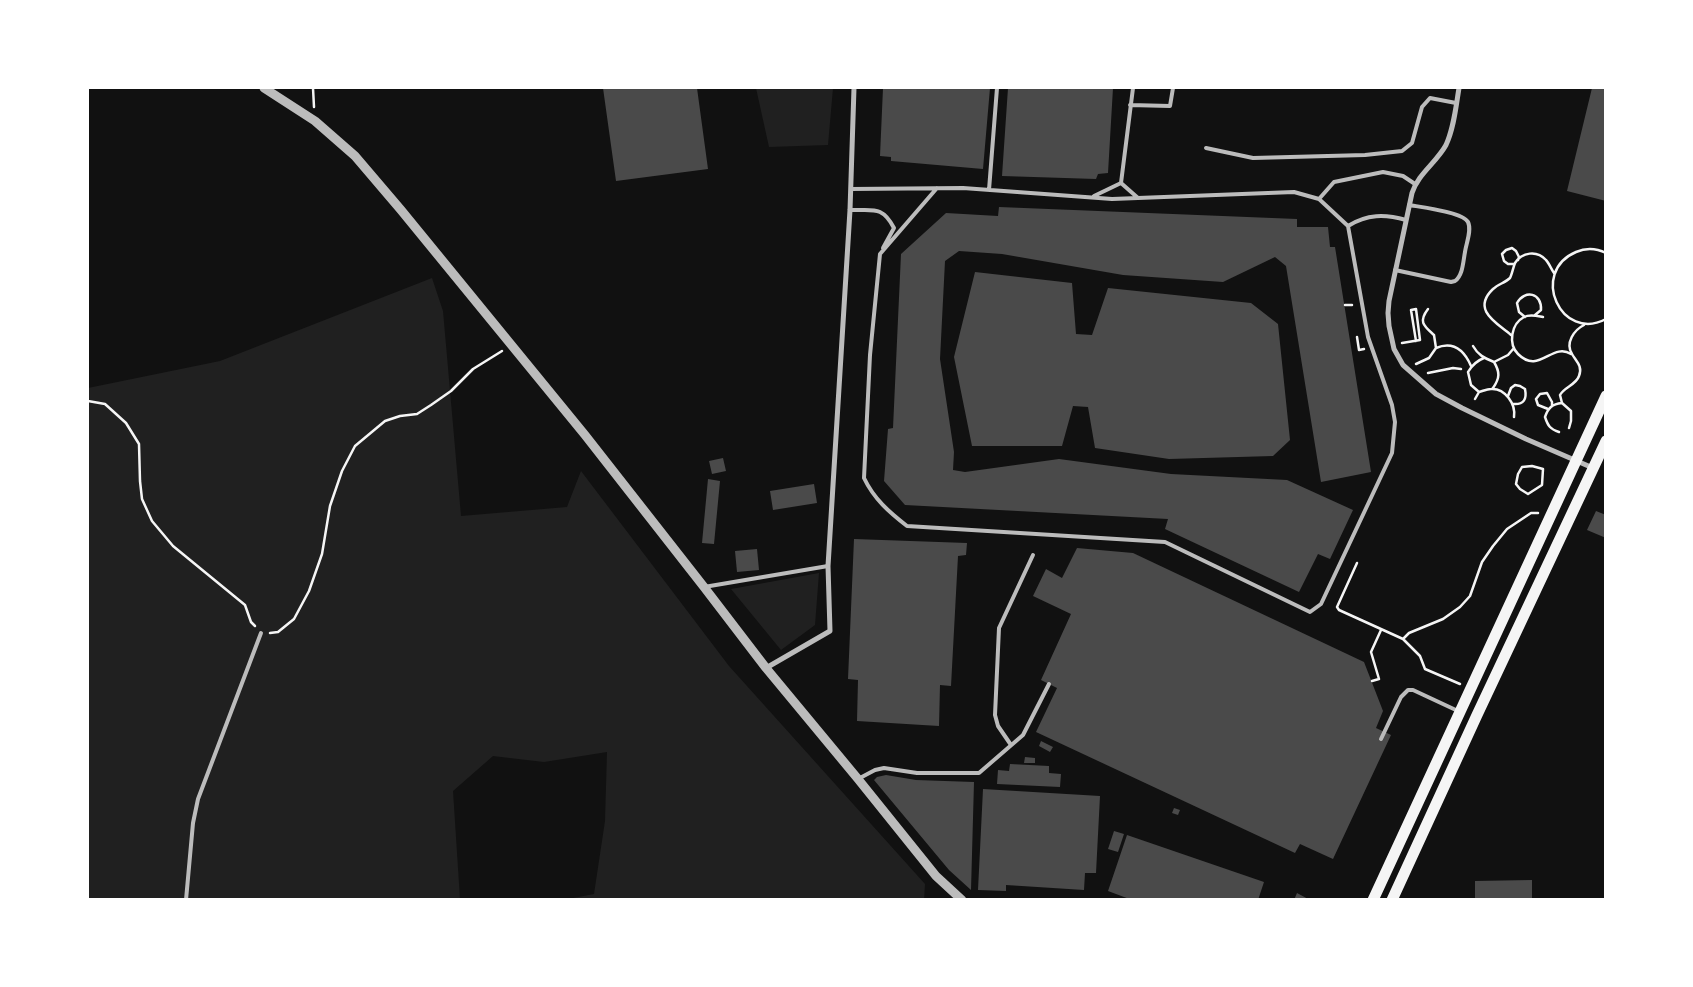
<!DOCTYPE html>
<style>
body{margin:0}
#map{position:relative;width:1693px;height:987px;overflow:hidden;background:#111;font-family:Jost,sans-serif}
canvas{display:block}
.frame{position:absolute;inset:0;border:89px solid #fff;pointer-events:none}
</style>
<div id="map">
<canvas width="1693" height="987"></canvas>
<div class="frame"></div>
</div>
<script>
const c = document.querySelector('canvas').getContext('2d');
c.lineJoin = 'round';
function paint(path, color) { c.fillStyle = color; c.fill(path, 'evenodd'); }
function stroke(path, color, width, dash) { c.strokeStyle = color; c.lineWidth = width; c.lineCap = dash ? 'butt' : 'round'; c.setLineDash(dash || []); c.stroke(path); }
paint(new Path2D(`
 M756 88H833L828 145 769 147Z
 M432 278 443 311 461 516 567 507 581 471 729 666 925 884 924 900 568 899 594 894 605 821 607 752 544 762 493 756 453 791 460 899 88 900V388L220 361Z
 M819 573 815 625 781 650 731 589Z`), '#202020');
paint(new Path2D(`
 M603 88H697L708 169 616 181Z
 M883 88H990L983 169 891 161V157L880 156Z
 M1008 88H1113L1108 173 1098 174 1096 179 1002 176Z
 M1592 88H1606V201L1567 191Z
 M999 207 1297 219V227H1328L1330 247H1335L1371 472 1321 482 1286 266 1275 257 1223 282 1123 275 1002 254 959 251 945 261 940 359 954 452 953 470 965 472 1059 459 1171 474 1287 480 1353 510 1330 559 1318 554 1299 592 1165 529 1168 519 905 505 884 481 888 429 893 428 901 254 946 213 998 216Z
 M975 272 1072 283 1076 334 1092 335 1108 288 1251 303 1278 324 1290 440 1273 456 1169 459 1095 448 1088 407 1073 406 1062 446H972L954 357Z
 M723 458 726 471 712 474 709 461Z
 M708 479 720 481 714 544 702 543Z
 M814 484 817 503 773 510 770 491Z
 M1596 511 1606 515V538L1587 530Z
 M854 539 967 543 966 555 958 556 951 686 940 685 939 726 857 721 858 680 848 679Z
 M1077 548 1133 553 1364 662 1383 711 1376 728 1391 735 1333 859 1300 844 1295 853 1036 732 1057 688 1041 680 1071 614 1033 596 1046 569 1062 578Z
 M757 549 759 570 737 572 735 551Z
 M1041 741 1053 747 1050 752 1039 746Z
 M1025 757 1035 758V763H1024Z
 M1010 764 1049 766V773L1061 774 1060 787 997 784 998 770 1009 771Z
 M886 775 916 780 974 782 971 890 949 870 874 780 877 777Z
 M983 789 1100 796 1096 873H1085L1084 890 1006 885V891L978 890Z
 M1174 808 1180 810 1178 815 1172 813Z
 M1114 831 1124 834 1118 852 1108 849Z
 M1127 835 1264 882 1258 900H1132L1108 891Z
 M1532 880V900H1475V881Z
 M1297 893 1310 900H1294Z`), '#4a4a4a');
stroke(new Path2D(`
 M313 88 314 107
 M1606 253C1596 248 1585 248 1576 252 1529 272 1561 343 1606 319
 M1514 264H1508L1504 261 1502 254 1506 250 1512 248 1516 251 1519 257 1518 260
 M1345 305H1352
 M1525 317 1519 312 1517 303C1525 289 1542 293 1541 310L1535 315
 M1543 317C1537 316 1530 314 1524 317 1511 324 1508 344 1518 354 1539 375 1552 342 1571 354
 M1511 335C1497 323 1471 310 1493 289 1498 284 1505 283 1510 278 1512 274 1513 268 1515 263 1522 252 1537 250 1546 260 1549 263 1551 269 1554 273
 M1357 337 1359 350 1364 349
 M1402 343 1420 340 1416 309 1411 310 1416 341
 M1473 346C1478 355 1484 358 1494 362L1508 355 1514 348
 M1436 348C1453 341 1464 350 1471 366
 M1416 364 1429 358 1436 348 1434 335C1424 326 1418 322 1428 309
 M1428 373 1453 368 1461 369
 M1493 388C1500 378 1500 372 1494 362
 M1479 392 1471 385 1468 372C1472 365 1476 361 1484 358
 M1508 396 1511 388 1515 385 1520 386 1525 389C1527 399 1524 405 1513 404
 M1475 399 1479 392C1483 391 1487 389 1491 389 1505 388 1516 404 1514 417
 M88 401 105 404 126 423 139 444 140 481 142 499 152 521 173 546 245 605 251 622 255 626
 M1562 403 1560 395C1564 387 1576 385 1579 376 1583 366 1576 361 1572 354 1565 343 1574 330 1584 325
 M1548 409 1538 405 1536 399 1540 394 1547 393 1552 402V406
 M1559 432C1550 429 1548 426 1545 417 1548 408 1552 404 1562 403L1571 411V421L1569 428
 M1532 466 1543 469 1542 485 1528 494 1520 489 1516 484 1518 474 1522 467Z
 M1357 563 1337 607 1339 610 1403 639 1420 656 1425 669 1460 684
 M270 633 278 632 294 619 309 591 322 554 330 506 342 471 355 446 385 421 400 416 417 414 431 405 451 391 473 369 502 351
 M1403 639 1409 633 1443 619 1460 607 1470 596 1482 562 1493 546 1507 529 1531 513H1538
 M1372 681 1379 679 1371 652 1381 630`), '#f5f5f5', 2.5);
stroke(new Path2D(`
 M1133 88 1121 183 1138 198
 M1130 105 1170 106 1173 88
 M1206 148 1253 158 1365 155 1402 151 1412 143 1422 107 1430 98 1456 103
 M851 189 963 188 1112 199 1294 192 1319 199 1348 226 1368 337 1392 405 1395 422 1392 453 1321 604 1310 612 1165 542 907 526C889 512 874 499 864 478L870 355 880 254 937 188
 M989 190 997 88
 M1094 196 1121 183
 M1319 199 1334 182 1383 172 1403 176 1415 184
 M850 210C873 211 882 205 894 228L883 248
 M1348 226C1367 214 1385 214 1406 220
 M1395 270 1451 282 1455 281C1463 275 1463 262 1465 252 1466 244 1472 230 1468 222 1463 212 1420 207 1409 205
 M704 587 828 566
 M1381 739 1401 697 1408 690H1413L1458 711
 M1011 745 998 726 995 715 999 628 1033 555
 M858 779 875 770 884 768 917 773H979L1023 735 1049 684
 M186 900 193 823 198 799 261 633`), '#bcbcbc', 4);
stroke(new Path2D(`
 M1459 88C1456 106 1454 128 1446 145 1436 163 1418 174 1412 193L1389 301 1388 313 1389 326 1394 349 1403 365 1436 394 1462 408 1526 439 1593 468
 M766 668 830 631 828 566 850 210 854 88`), '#bcbcbc', 5);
stroke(new Path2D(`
 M264 88 315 121 355 156 401 210 585 435 704 587 766 668 858 779 936 876 962 900`), '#bcbcbc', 9);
stroke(new Path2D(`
 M1373 900 1606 396
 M1392 900 1477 715 1606 441`), '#f5f5f5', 11);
</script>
